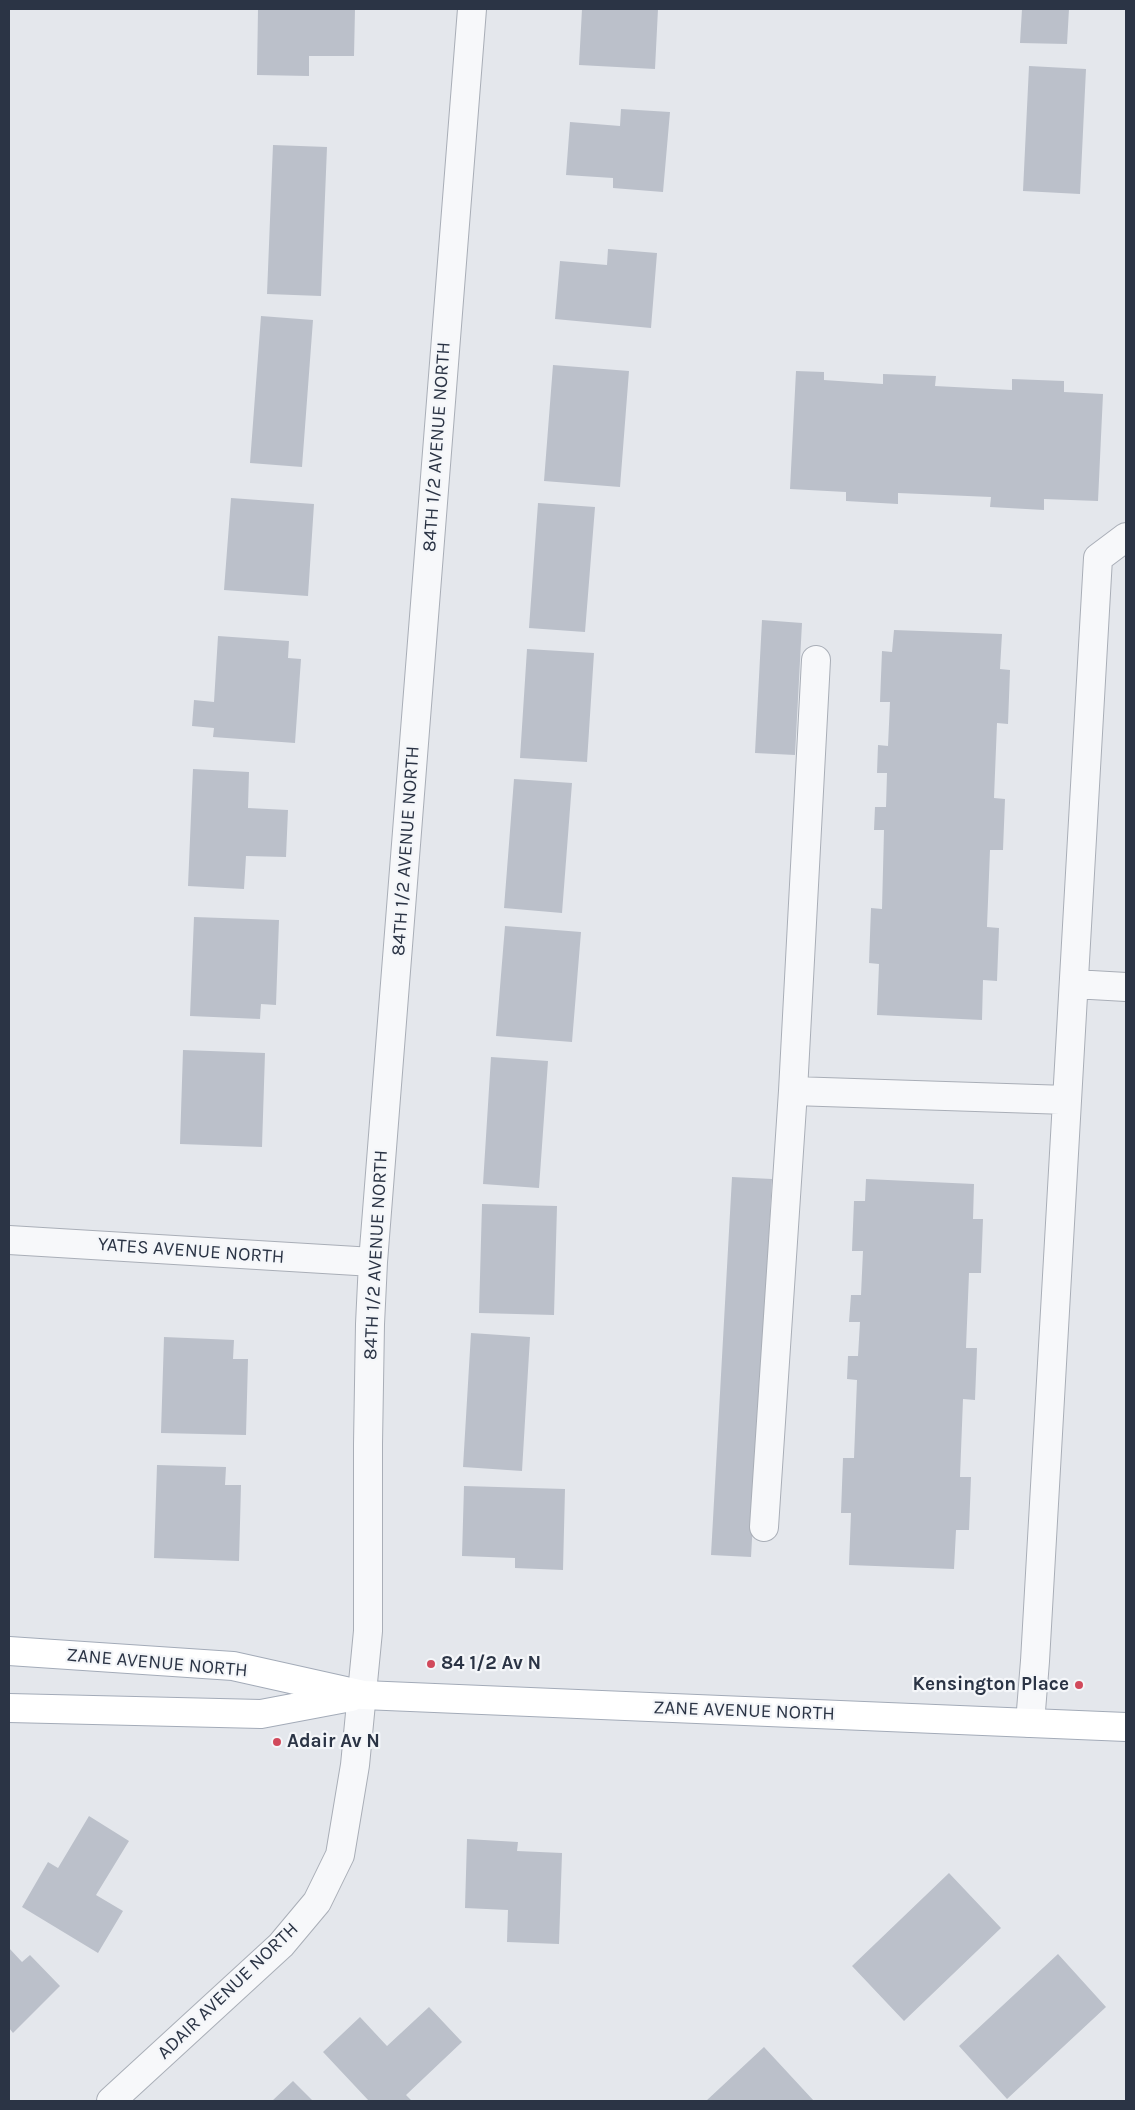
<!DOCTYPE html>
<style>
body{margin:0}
#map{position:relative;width:1135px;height:2110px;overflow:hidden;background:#e4e7ec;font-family:Karla,sans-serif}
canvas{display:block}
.frame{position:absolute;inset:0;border:10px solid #2b3445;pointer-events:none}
</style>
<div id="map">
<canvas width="1135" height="2110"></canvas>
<div class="frame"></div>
</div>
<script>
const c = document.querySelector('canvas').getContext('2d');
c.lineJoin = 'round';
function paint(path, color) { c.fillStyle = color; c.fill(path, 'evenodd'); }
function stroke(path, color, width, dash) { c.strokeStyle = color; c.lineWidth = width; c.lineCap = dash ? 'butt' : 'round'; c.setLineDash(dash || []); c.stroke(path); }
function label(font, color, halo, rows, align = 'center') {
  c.font = font + ' Karla,sans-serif'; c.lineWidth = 4.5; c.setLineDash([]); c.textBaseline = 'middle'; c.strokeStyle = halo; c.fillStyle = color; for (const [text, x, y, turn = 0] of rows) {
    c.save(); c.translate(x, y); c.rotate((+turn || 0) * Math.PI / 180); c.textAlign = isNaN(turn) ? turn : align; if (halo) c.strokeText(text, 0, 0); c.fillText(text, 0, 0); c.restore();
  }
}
paint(new Path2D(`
 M258 9H355L354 56H309V76L257 75Z
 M582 9H658L655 69 579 65Z
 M1022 9H1069L1067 44 1020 43Z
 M1029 66 1086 69 1080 194 1023 191Z
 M621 109 670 112 663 192 613 188V178L566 175 570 122 620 126Z
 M273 145 327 147 321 296 267 294Z
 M608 249 657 253 651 328 555 319 560 261 607 265Z
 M261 316 313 320 302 467 250 463Z
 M553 365 629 371 620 487 544 481Z
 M796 371 824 372V380L883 384V374L936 376 935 386 1012 390V379L1064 381V392L1103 394 1098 501 1044 499V510L990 507 991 497 898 493V504L846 501V492L790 489Z
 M231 498 314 504 308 596 224 590Z
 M538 503 595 507 585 632 529 628Z
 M762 620 802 623 795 755 755 753Z
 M894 630 1002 634 1000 669 1010 670 1008 724 997 723 994 798 1005 799 1003 850H990L987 927 999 928 997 981 983 980 982 1020 877 1015 879 964 869 963 871 908 882 909 884 830H874L875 807H886L887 773H877L878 745 888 746 890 702H880L882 651 892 652Z
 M218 636 289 641 288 658 301 659 295 743 213 737 214 728 192 726 194 700 214 702Z
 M527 649 594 653 587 762 520 758Z
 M193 769 249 772 248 808 288 810 286 857 246 856 244 889 188 886Z
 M514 779 572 783 562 913 504 908Z
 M194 917 279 920 276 1005 261 1004 260 1019 190 1016Z
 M505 926 581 932 572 1042 496 1036Z
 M183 1050 265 1053 262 1147 180 1144Z
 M491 1057 548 1061 539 1188 483 1184Z
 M732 1177 772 1179 751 1557 711 1555Z
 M866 1179 974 1184 973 1219H983L981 1273H969L966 1348H977L975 1400 963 1399 960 1477H971L969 1530H956L954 1569 849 1565 851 1513H841L843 1458H854L857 1380 847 1379 848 1356H858L860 1322H849L851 1295H861L863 1251H852L854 1201H865Z
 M482 1204 557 1206 554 1315 479 1313Z
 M471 1333 530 1337 522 1471 463 1467Z
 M164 1337 234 1340 233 1359H248L246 1435 161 1433Z
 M157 1465 226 1467 225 1485H241L239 1561 154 1558Z
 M464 1486 565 1489 563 1570 515 1568V1558L462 1556Z
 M89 1816 129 1841 96 1895 123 1911 98 1953 22 1907 48 1862 58 1868Z
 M467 1839 518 1842 517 1851 562 1853 559 1944 507 1942 508 1910 465 1908Z
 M949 1873 1001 1928 904 2021 852 1966Z
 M9 1948 22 1962 30 1955 60 1986 13 2033 9 2028Z
 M1058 1954 1106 2007 1007 2099 959 2046Z
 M429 2007 462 2042 406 2095 412 2101H369L323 2052 360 2017 387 2046Z
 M764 2047 814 2101H706Z
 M293 2081 313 2101H272Z`), '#bbc0ca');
const minor = new Path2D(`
 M1074 984 1126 987
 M793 1091 816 660
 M9 1240 373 1262
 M764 1527 793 1091 1067 1100
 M1030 1723 1035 1661 1098 558 1126 537
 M111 2101 281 1945 317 1902 340 1855 355 1765 368 1631V1444L370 1324 373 1262 472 9`);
const major = new Path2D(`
 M9 1651 233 1666 363 1695 1126 1727
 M9 1708 261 1714 351 1697`);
stroke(minor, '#a9aeb7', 30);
stroke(major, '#a3abb8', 30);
stroke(minor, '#f7f8fa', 28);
stroke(major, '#fff', 28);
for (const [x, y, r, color] of [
 [431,1664,5,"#d1495b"],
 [1079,1685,5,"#d1495b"],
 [277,1742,5,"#d1495b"]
]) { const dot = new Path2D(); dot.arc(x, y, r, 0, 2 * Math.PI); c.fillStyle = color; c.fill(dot); stroke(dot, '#f4f6f9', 2); }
label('19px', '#2b3445', '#f4f6f9', [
 ["84TH 1/2 AVENUE NORTH",437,447,-86],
 ["84TH 1/2 AVENUE NORTH",406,851,-86],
 ["YATES AVENUE NORTH",191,1251,4],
 ["84TH 1/2 AVENUE NORTH",376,1255,-87],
 ["ZANE AVENUE NORTH",157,1663,5],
 ["ZANE AVENUE NORTH",744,1711,2],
 ["ADAIR AVENUE NORTH",228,1991,-44]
]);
label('bold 19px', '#2b3445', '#f4f6f9', [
 ["84 1/2 Av N",441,1664],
 ["Kensington Place",1069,1685,"right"],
 ["Adair Av N",287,1742]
], 'left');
</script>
